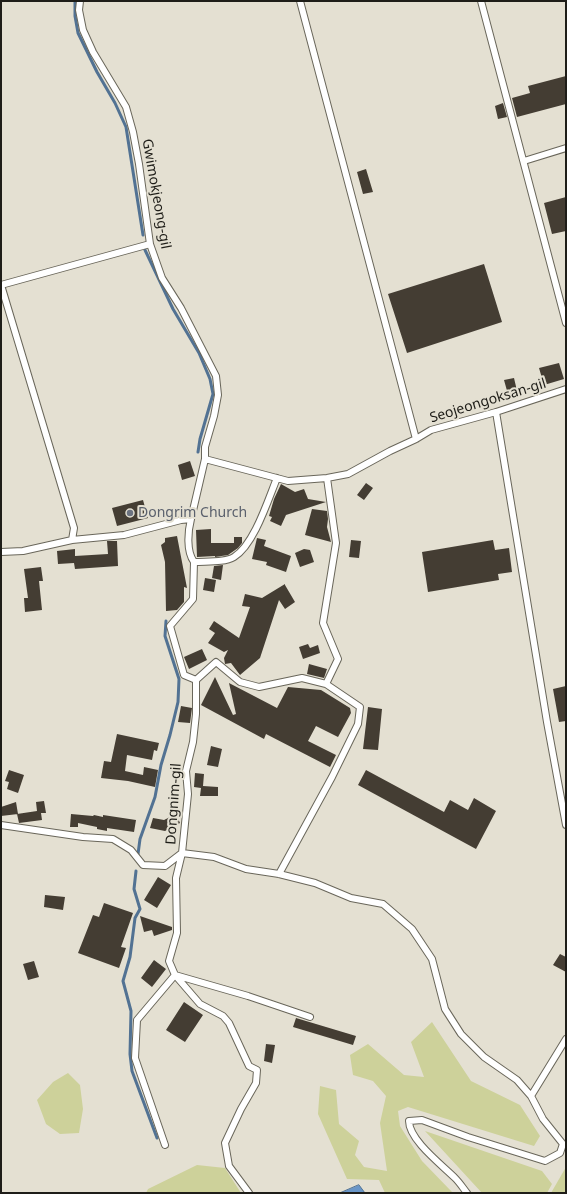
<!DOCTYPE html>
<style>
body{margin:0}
#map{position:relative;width:567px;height:1194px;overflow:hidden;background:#e4e0d2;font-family:"Noto Sans",sans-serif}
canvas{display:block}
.frame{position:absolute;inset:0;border:2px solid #1e1d18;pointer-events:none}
</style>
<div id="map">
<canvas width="567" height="1194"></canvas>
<div class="frame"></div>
</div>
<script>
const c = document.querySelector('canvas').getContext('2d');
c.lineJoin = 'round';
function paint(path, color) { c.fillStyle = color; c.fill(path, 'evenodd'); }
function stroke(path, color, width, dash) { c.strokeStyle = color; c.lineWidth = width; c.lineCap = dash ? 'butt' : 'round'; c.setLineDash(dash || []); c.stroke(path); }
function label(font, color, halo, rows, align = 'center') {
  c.font = font + ' "Noto Sans",sans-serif'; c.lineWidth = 4; c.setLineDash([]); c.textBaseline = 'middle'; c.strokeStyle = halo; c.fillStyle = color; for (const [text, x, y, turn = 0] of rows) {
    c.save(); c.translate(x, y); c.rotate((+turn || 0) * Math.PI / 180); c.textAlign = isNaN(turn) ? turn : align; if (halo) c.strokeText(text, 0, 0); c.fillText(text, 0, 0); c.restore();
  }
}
paint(new Path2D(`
 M432 1022 471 1081 520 1105 540 1136 534 1146 408 1107 398 1111 400 1126 422 1161 453 1193H385L379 1180 347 1179 318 1114 320 1086 336 1090 339 1124 359 1141 355 1155 364 1167 387 1171 380 1123 386 1096 373 1081 353 1075 350 1055 368 1044 404 1075 424 1077 411 1042Z
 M68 1073 80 1085 83 1109 79 1133 60 1134 46 1124 37 1100 53 1082Z
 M425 1131 542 1171 552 1184 547 1193H482Z
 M197 1165 225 1168 241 1193H146L148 1189Z
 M566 1167V1193H551Z`), '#cdd19a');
const water = new Path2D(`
 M359 1185 365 1193H340Z`);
paint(water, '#6996c8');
stroke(water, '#527293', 1);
stroke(new Path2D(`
 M75 1V16L78 33 97 72 115 103 126 127 143 235
 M145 250 173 309 199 353 210 379 213 394 200 439 198 452
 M138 854 140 839 155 797 161 765 170 735 178 702 179 679 165 636 166 621
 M136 871 134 889 140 909 135 918 130 957 123 981 131 1011 130 1054 132 1071 157 1138`), '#527293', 3);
paint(new Path2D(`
 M566 76V104L517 117 512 98 530 93 528 86Z
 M503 103 507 117 498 119 495 106Z
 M366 169 373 192 363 194 357 172Z
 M566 197V231L552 234 544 203Z
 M484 264 502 322 407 353 388 294Z
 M559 363 564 379 544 385 539 368Z
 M514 378 518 395 509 398 504 380Z
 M190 461 195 476 182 480 178 465Z
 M366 483 373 488 364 500 357 495Z
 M281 484 295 492 304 489 308 499 326 502 286 515 281 526 270 521 272 517 269 516 274 499Z
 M143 500 148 518 117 526 112 508Z
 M312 509 327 511 328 519 327 527 331 542 305 535Z
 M211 529V543H234V537H242V543L238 548 228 555 215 557V556L197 557 196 530Z
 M177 536 187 588 184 587V602L177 610 166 611 165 562 161 545 165 542V538Z
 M257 538 266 540 264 546 291 556 286 572 266 565 267 562 252 559Z
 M351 540 361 541 359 558 349 557Z
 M493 540 495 550 509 548 512 572 498 574 499 580 428 592 422 552Z
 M107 541H117L118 566 75 569 74 563 58 564 57 551 75 549V556L108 554Z
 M304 549 310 550 314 562 300 567 295 553Z
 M223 565 221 580 212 578 214 566Z
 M41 567 43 581H39L42 610 25 612 24 598H28L24 569Z
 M205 578 216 580 214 592 203 590Z
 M285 584V585L295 602 285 609 279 600 260 658 240 675 231 663 225 664 224 658 228 650 224 652 208 643 215 633 209 629 214 621 239 638 250 607 242 606 245 594 262 598Z
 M308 644 310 648 318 645 320 653 303 659 299 647Z
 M202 649 207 660 189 669 184 657Z
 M309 664 327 669 324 678 307 674Z
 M215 677 233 715 236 714 229 683 277 708 288 687 321 690 350 708 351 713 338 737 316 726 308 741 336 755 330 767 266 734 264 739 201 705Z
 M566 686V721L559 722 553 689Z
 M181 706 192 708 190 723 178 722Z
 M368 707 382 709 378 750 363 749Z
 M117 734 159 743 157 751 154 750 152 760 127 755 125 771 143 775 144 767 158 770 155 787 128 781 101 778 104 761 111 762Z
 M211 746 222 749 218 767 207 765Z
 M9 770 24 775 18 793 7 789 9 782 5 781Z
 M366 770 444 812 450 800 468 810 474 798 496 811 476 849 358 785Z
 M195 773 204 774 203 786 218 787V796H200L201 788 194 787Z
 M44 801 46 813H41L42 820 19 823 17 814 37 811 36 802Z
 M16 802 18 814 1 816V807Z
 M71 814 93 816 94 815 103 817V815L136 820 134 832 107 828V831L97 829V827L78 823V827H70Z
 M176 814 180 823 165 831 150 828 153 818 164 820Z
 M158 877 171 885 157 908 144 900Z
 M45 895 65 897 63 910 44 907Z
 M104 903 133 913 121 947 126 948 119 968 78 953 93 915 99 917Z
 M140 916 172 927V930L154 936 152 930 144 932Z
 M560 954 566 957V972L553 965Z
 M154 960 166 969 152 987 141 978Z
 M34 961 39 977 28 980 23 964Z
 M184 1002 203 1015 185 1042 166 1030Z
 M296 1018 356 1036 353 1045 293 1027Z
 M266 1044 275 1045 272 1063 264 1061Z`), '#443d33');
const lane = new Path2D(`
 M80 1 79 10 83 30 93 52 126 107 133 132 139 164 150 244 162 278 181 308 216 376 218 395 214 416 205 447V459
 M300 1 416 439
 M481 1 566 323
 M524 161 566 148
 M1 285 74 528 72 540
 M1 285 150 244
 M496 412 547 722 566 825
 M191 519C188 531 186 551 194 562
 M1 552 23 551 72 540 124 535 181 520 191 519 205 459 288 481 327 478 348 474 390 451 416 439 431 430 496 412 566 389
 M196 680 184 675 170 626 193 599 194 562C206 561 224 563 234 557 254 545 268 500 277 478
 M1 825 83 837 113 839 131 850 143 865 165 866 182 853 188 794 186 771 193 742 196 714V680L216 662 240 682 259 687 302 678 326 684 338 659 323 623 336 543 327 478
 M279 874 332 777 358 724 360 707 326 684
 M531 1096 566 1039
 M165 1145 135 1058 137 1020 175 975 248 996 310 1017
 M249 1193 229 1166 225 1143 241 1109 256 1083 257 1070 249 1066 229 1023 223 1016 200 1004 175 975 169 961 177 933 176 878 182 853 214 857 246 869 279 874 315 883 351 898 383 904 412 929 432 959 445 1009 461 1034 484 1057 517 1080 531 1096 543 1119 563 1144 560 1153 545 1161 468 1137 422 1120 409 1121C409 1140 442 1165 455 1178 460 1183 463 1188 467 1193`);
stroke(lane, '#69665a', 8);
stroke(lane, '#fff', 6);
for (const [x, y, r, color] of [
 [130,513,4,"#6b7280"]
]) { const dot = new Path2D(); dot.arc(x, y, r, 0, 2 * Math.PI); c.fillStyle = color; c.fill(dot); stroke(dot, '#e4e0d2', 1.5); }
label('14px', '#1e1d18', '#e4e0d2', [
 ["Gwimokjeong-gil",156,194,80],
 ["Seojeongoksan-gil",488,401,-17],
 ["Dongnim-gil",174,804,-86]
]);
label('14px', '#5b616d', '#e4e0d2', [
 ["Dongrim Church",138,513]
], 'left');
</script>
